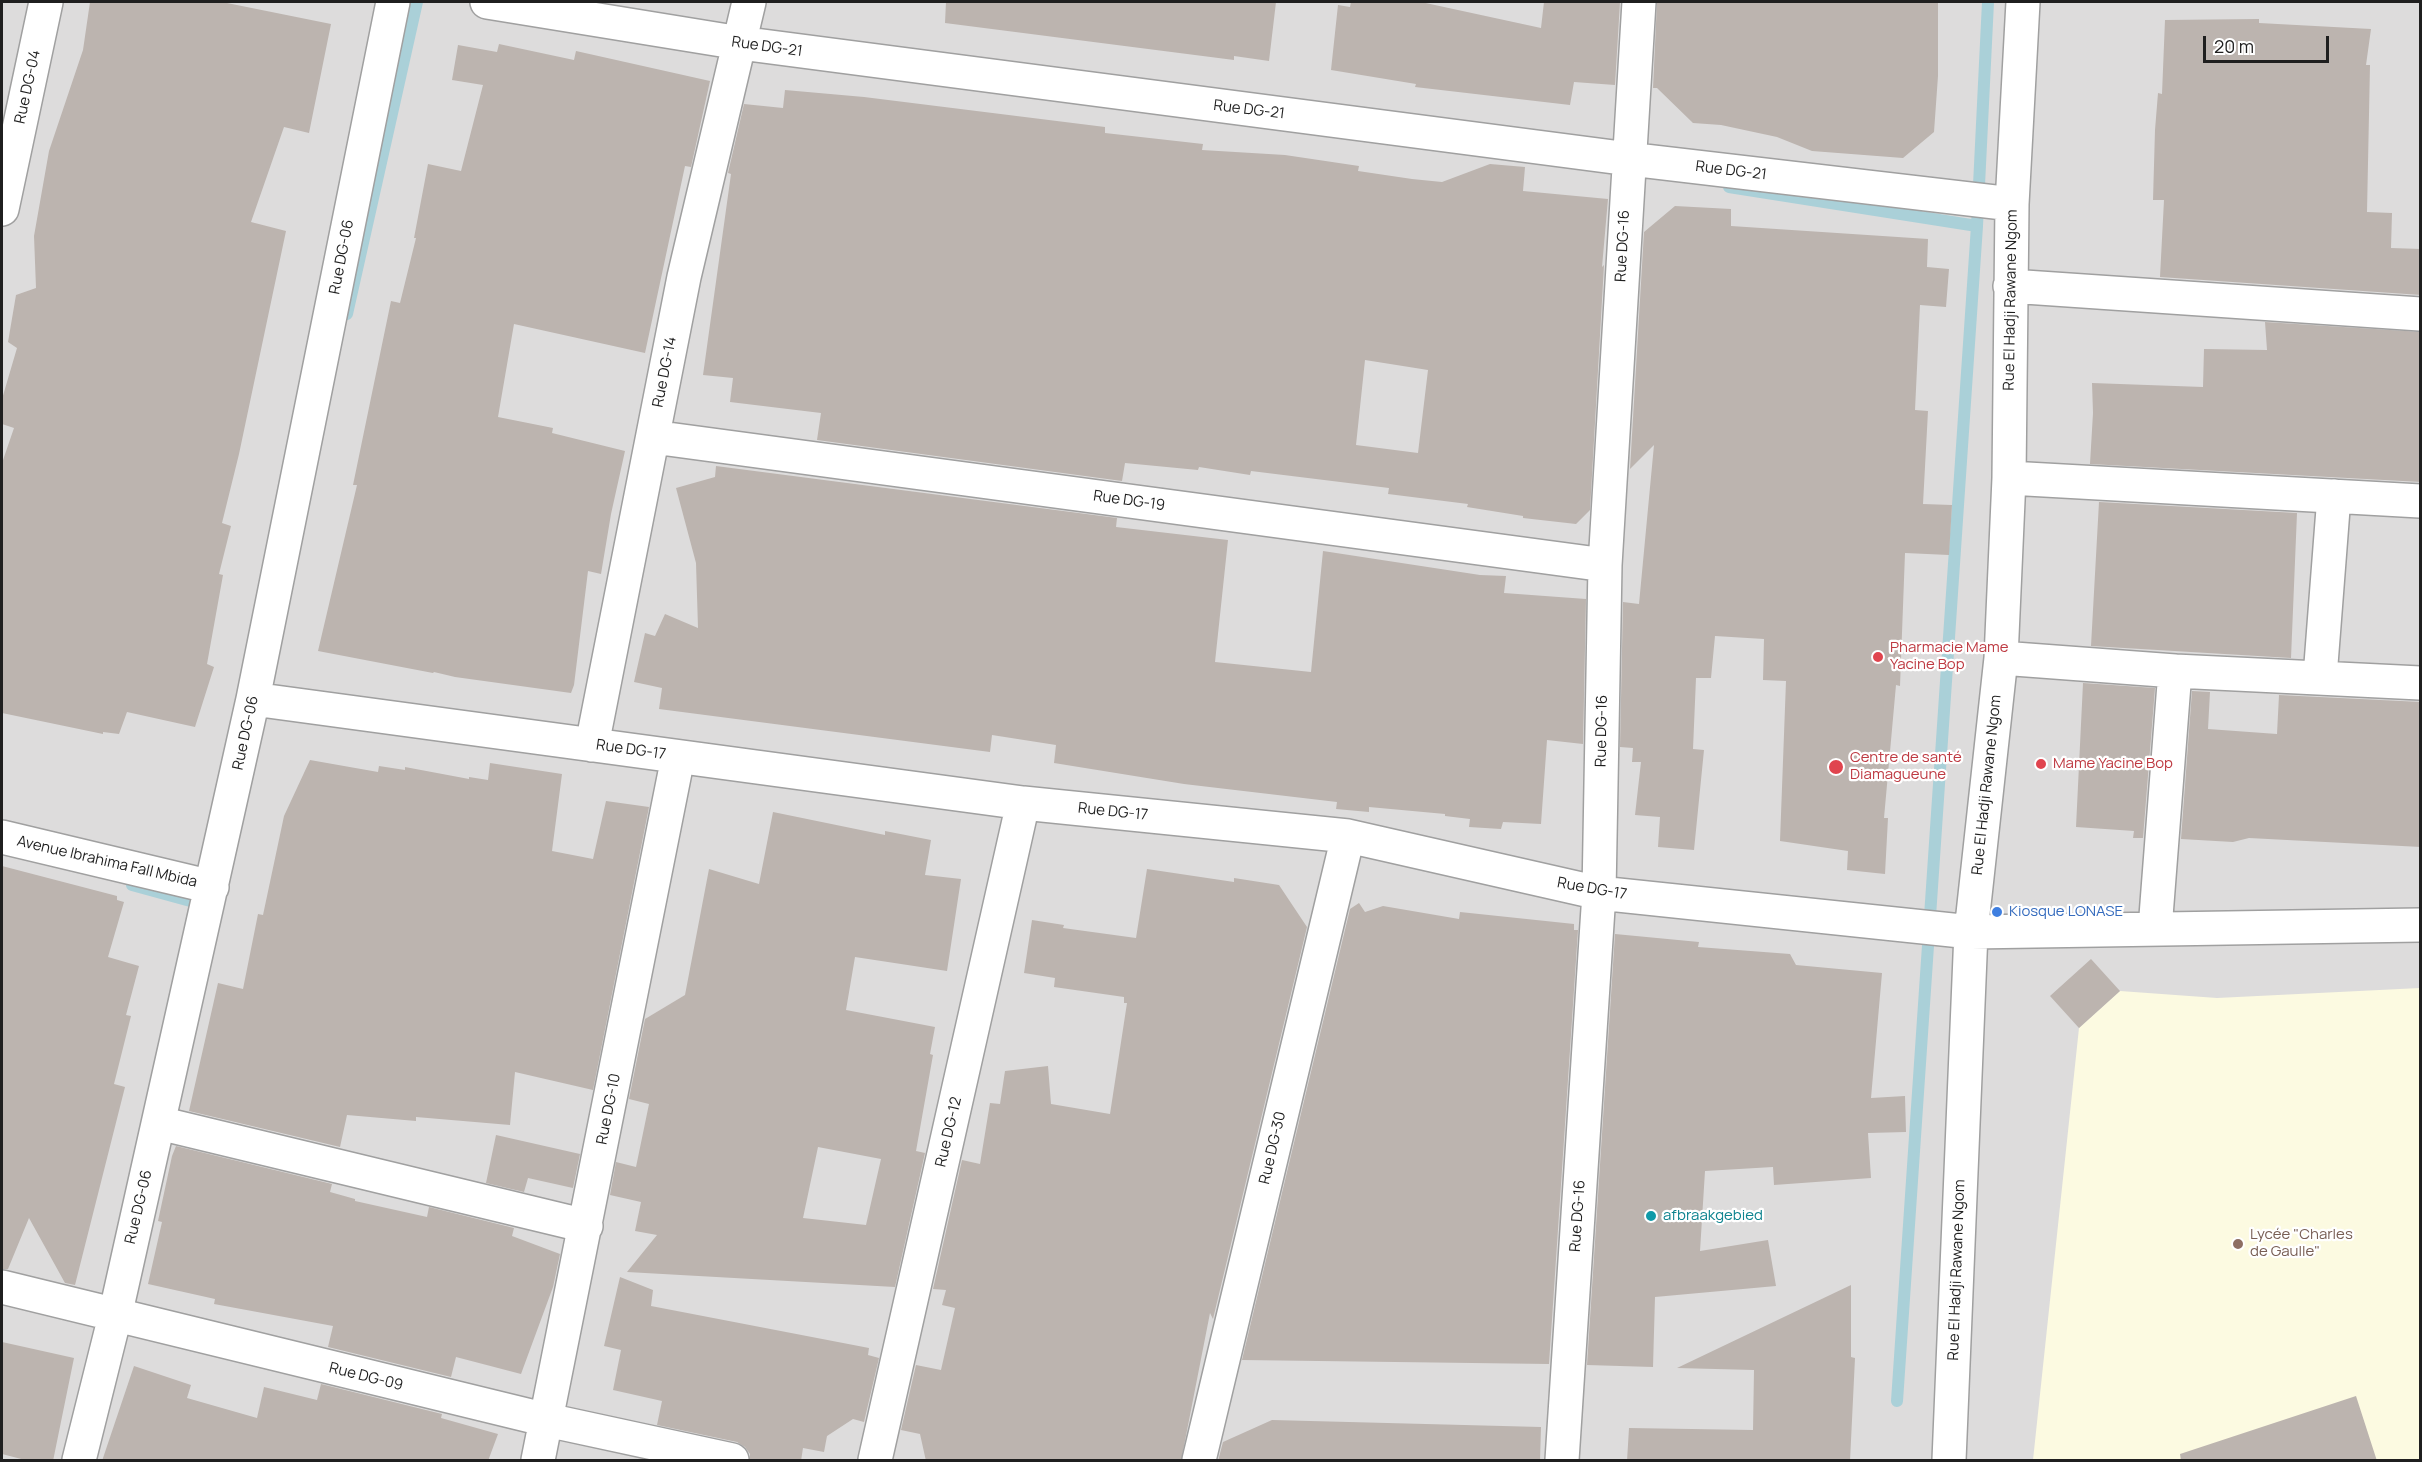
<!DOCTYPE html>
<meta charset="utf-8">
<style>
body{margin:0}
#map{position:relative;width:2422px;height:1462px;overflow:hidden;background:#efebe6;font-family:Manrope,sans-serif}
canvas{display:block}
.frame{position:absolute;inset:0;border:3px solid #1f1f1f;pointer-events:none}
.scale{position:absolute;left:2203px;top:36px;width:126px;height:27px;box-sizing:border-box;border:3px solid #1f1f1f;border-top:0;padding-left:8px;font-size:18px;line-height:21px;white-space:nowrap;color:#1f1f1f;-webkit-text-stroke:4px #fff;paint-order:stroke}
</style>
<div id="map">
<canvas width="2422" height="1462"></canvas>
<div class="frame"></div>
<div class="scale">20 m</div>
</div>
<script>
const c = document.querySelector('canvas').getContext('2d');
c.lineJoin = 'round';
function paint(path, color) { c.fillStyle = color; c.fill(path, 'evenodd'); }
function stroke(path, color, width, dash) { c.strokeStyle = color; c.lineWidth = width; c.lineCap = dash ? 'butt' : 'round'; c.setLineDash(dash || []); c.stroke(path); }
function label(font, color, halo, rows, align = 'center') {
  c.font = font + ' Manrope,sans-serif'; c.lineWidth = 4.5; c.setLineDash([]); c.textBaseline = 'middle'; c.strokeStyle = halo; c.fillStyle = color; for (const [text, x, y, turn = 0] of rows) {
    c.save(); c.translate(x, y); c.rotate((+turn || 0) * Math.PI / 180); c.textAlign = isNaN(turn) ? turn : align; if (halo) c.strokeText(text, 0, 0); c.fillText(text, 0, 0); c.restore();
  }
}
paint(new Path2D(`
 M2 2H2420V1460H2Z`), '#dddcdc');
paint(new Path2D(`
 M2420 988V1460H2033L2079 1028 2120 991 2217 998Z`), '#fcfae1');
stroke(new Path2D(`
 M1729 187 1977 226
 M347 314 417 2
 M132 885 205 905
 M1897 1401 1977 226 1988 2`), '#aad0d8', 12);
paint(new Path2D(`
 M90 2H222L331 24 309 133 284 127 251 222 286 231 239 454 222 523 231 526 219 574 223 575 207 664 214 667 195 727 127 712 119 734 103 732V734L2 713V463L14 428 2 424V399L17 348 8 342 16 295 36 288 34 236 49 151 83 50Z
 M946 2H1276L1269 61 1234 56V60L945 23Z
 M1351 2H1421L1541 28 1544 2H1620L1615 85 1574 82 1570 105 1415 87 1416 84 1331 70 1338 5 1350 7Z
 M1657 2H1938V76L1934 132 1903 158 1812 151 1777 137 1721 125 1693 123 1657 88H1653Z
 M2259 19V23L2371 29 2366 65H2370L2367 212 2392 213 2391 248 2421 249V295L2160 277 2164 200H2153L2155 130 2158 93 2162 94 2165 20Z
 M499 44 574 60 576 51 710 81 691 167 685 166 645 353 514 324 498 417 553 428 552 433 625 451 611 514 601 574 588 571 574 685 571 693 455 677 434 672 433 673 318 651 357 485H353L391 301 400 303 416 238H414L428 164 461 171 483 85 452 80 458 45 497 52Z
 M785 90 864 97 1105 127V133L1203 144 1202 150 1285 155 1359 166 1358 171 1412 179 1442 182 1490 164 1525 167 1523 191 1608 199 1602 267 1604 265 1590 510 1576 524 1523 518V516L1467 507 1468 504 1388 494 1389 488 1251 471 1250 475 1199 467 1198 470 1125 463 1122 481 817 440 821 413 730 402 733 378 703 375 731 174 728 173 744 104 783 108ZM1365 360 1428 370 1418 453 1356 445Z
 M1675 206 1731 209V226L1928 239 1927 267 1949 269 1946 307 1920 305 1915 410 1928 411 1923 504 1952 505 1949 555 1905 553 1900 686 1896 685 1884 818H1888L1885 874 1847 870 1848 851 1780 841 1786 681 1763 680 1764 639 1715 636 1711 678H1696L1693 749 1704 750 1694 850 1658 847 1660 817 1635 815 1641 762H1632L1633 748 1620 747 1623 602 1639 604 1654 445 1630 469 1644 232Z
 M2265 322 2421 332V482L2090 464 2093 413 2092 383 2203 387 2204 349 2267 350Z
 M716 466 1117 518 1116 527 1228 540 1215 662 1311 672 1323 551 1480 575 1506 576 1504 593 1586 599 1583 744 1547 740 1541 824 1503 822 1501 829 1469 827 1470 819 1445 816V814L1369 807V812L1336 809 1337 802 1184 784 1054 763 1056 745 992 735 990 752 659 709 662 688 634 682 645 633 655 636 665 614 698 628 696 563 676 488 715 477Z
 M2099 502 2297 513 2291 658 2091 646Z
 M2083 683 2155 688 2143 838H2133L2134 831 2076 827Z
 M2192 691 2210 692 2208 729 2277 734 2279 695 2421 702V847L2249 838 2233 842 2181 839Z
 M310 760 378 772 379 766 405 770V767L469 779V777L488 780 490 763 562 774 552 851 593 859 606 801 649 807 593 1090 515 1072 510 1125 416 1117V1121L347 1115 340 1147 189 1111 218 983 243 989 258 914 263 915 284 816Z
 M773 812 885 835V831L931 840 925 875 961 879 947 971 855 957 846 1010 935 1027 930 1054 933 1055 916 1151 925 1153 895 1287 627 1272 657 1235 635 1231 641 1202 610 1195 616 1162 636 1167 649 1104 629 1099 645 1019 685 995 709 869 759 884ZM818 1147 881 1159 866 1225 803 1218Z
 M2 866 117 896V900L124 902 108 957 139 966 126 1015 131 1016 114 1084 125 1087 75 1285 65 1283 29 1218 8 1269H2Z
 M1147 869 1234 882V878L1279 885 1307 927 1213 1319 1210 1313 1181 1461H926L920 1434 901 1430 916 1365 941 1370 955 1308 942 1305 946 1290 933 1289 962 1160 980 1164 990 1103 1000 1104 1005 1071 1048 1066 1051 1104 1110 1114 1127 1003H1124V997L1054 987 1055 978 1024 973 1032 920 1064 925 1063 928 1136 938Z
 M1359 903 1365 912 1383 906 1459 919 1460 912 1574 924V930H1578L1549 1364 1242 1360 1350 909Z
 M1615 934 1699 942 1698 947 1790 954 1796 965 1882 973 1871 1098 1905 1096 1906 1132 1868 1133 1871 1178 1774 1185 1773 1167 1705 1171 1700 1251 1768 1240 1776 1286 1655 1297 1653 1367 1587 1365Z
 M2091 959 2120 991 2079 1028 2050 996Z
 M496 1135 580 1154 573 1188 528 1178 524 1192 486 1183Z
 M176 1146 332 1184 330 1192 355 1199V1201L427 1217 429 1207 514 1228 512 1236 560 1254 553 1287 521 1374 456 1357 451 1377 328 1347 333 1326 214 1304 215 1299 148 1284 162 1222 158 1221 172 1156Z
 M620 1277 653 1290 651 1306 869 1348 868 1355 879 1358 864 1422 853 1419 827 1436 824 1452 803 1448 801 1461H750V1454L745 1447 737 1442 657 1425 662 1401 613 1390 621 1350 604 1346Z
 M1851 1285V1357L1855 1358 1850 1461H1627L1629 1428 1753 1430 1754 1370 1677 1368Z
 M2 1342 74 1358 53 1461H29L2 1454Z
 M134 1366 191 1385 187 1398 257 1418 264 1387 317 1400 321 1384 442 1414 441 1418 498 1434 488 1461H102Z
 M2356 1396 2377 1461H2181L2180 1454Z
 M1272 1420 1541 1427 1540 1461H1218L1223 1442Z`), '#bcb4af');
const minor = new Path2D(`
 M487 2 740 43 1629 159 2012 204
 M2 209 46 2
 M2010 286 2420 314
 M653 437 1605 565
 M2009 478 2420 501
 M2001 658 2175 671 2420 683
 M2320 677 2334 496
 M253 699 1023 803 1348 836 1599 893 1971 932 2420 925
 M592 745 684 277 749 2
 M2 837 212 887
 M2155 929 2175 671
 M159 1123 586 1226
 M2 1287 547 1420 732 1460
 M79 1460 115 1316 253 699 393 2
 M538 1460 678 757
 M875 1460 1023 803
 M1199 1460 1348 836
 M1562 1460 1599 893 1605 565 1639 2
 M1949 1460 1971 932 2001 658 2009 478 2012 204 2023 2`);
stroke(minor, '#a0a0a0', 36);
stroke(minor, '#fff', 33);
for (const [x, y, r, color] of [
 [1878,657,6,"#e0444e"],
 [2041,764,6,"#e0444e"],
 [1836,767,8,"#e0444e"],
 [1997,912,6,"#3f7fe0"],
 [1651,1216,6,"#0f9aa8"],
 [2238,1244,6,"#8d6e63"]
]) { const dot = new Path2D(); dot.arc(x, y, r, 0, 2 * Math.PI); c.fillStyle = color; c.fill(dot); stroke(dot, '#fff', 2); }
label('15px', '#1f1f1f', '#fff', [
 ["Rue DG-21",767,47,8],
 ["Rue DG-04",28,87,-78],
 ["Rue DG-21",1249,110,7],
 ["Rue DG-21",1731,171,7],
 ["Rue DG-16",1623,246,-87],
 ["Rue DG-06",342,257,-79],
 ["Rue El Hadji Rawane Ngom",2011,300,-89],
 ["Rue DG-14",665,372,-79],
 ["Rue DG-19",1129,501,8],
 ["Rue DG-16",1602,731,-89],
 ["Rue DG-06",246,733,-78],
 ["Rue DG-17",631,750,8],
 ["Rue El Hadji Rawane Ngom",1987,785,-84],
 ["Rue DG-17",1113,812,6],
 ["Avenue Ibrahima Fall Mbida",107,862,13],
 ["Rue DG-17",1592,889,10],
 ["Rue DG-10",609,1109,-79],
 ["Rue DG-12",949,1132,-77],
 ["Rue DG-30",1273,1148,-77],
 ["Rue DG-06",139,1207,-77],
 ["Rue DG-16",1578,1216,-86],
 ["Rue El Hadji Rawane Ngom",1957,1270,-88],
 ["Rue DG-09",366,1377,14]
]);
label('15px', '#be3a42', '#fff', [
 ["Pharmacie Mame",1890,648],
 ["Yacine Bop",1890,665],
 ["Centre de santé",1850,758],
 ["Diamagueune",1850,775],
 ["Mame Yacine Bop",2053,764]
], 'left');
label('15px', '#366cbe', '#fff', [
 ["Kiosque LONASE",2009,912]
], 'left');
label('15px', '#0d838f', '#fff', [
 ["afbraakgebied",1663,1216]
], 'left');
label('15px', '#785e54', '#fff', [
 ["Lycée \"Charles",2250,1235],
 ["de Gaulle\"",2250,1252]
], 'left');
</script>
